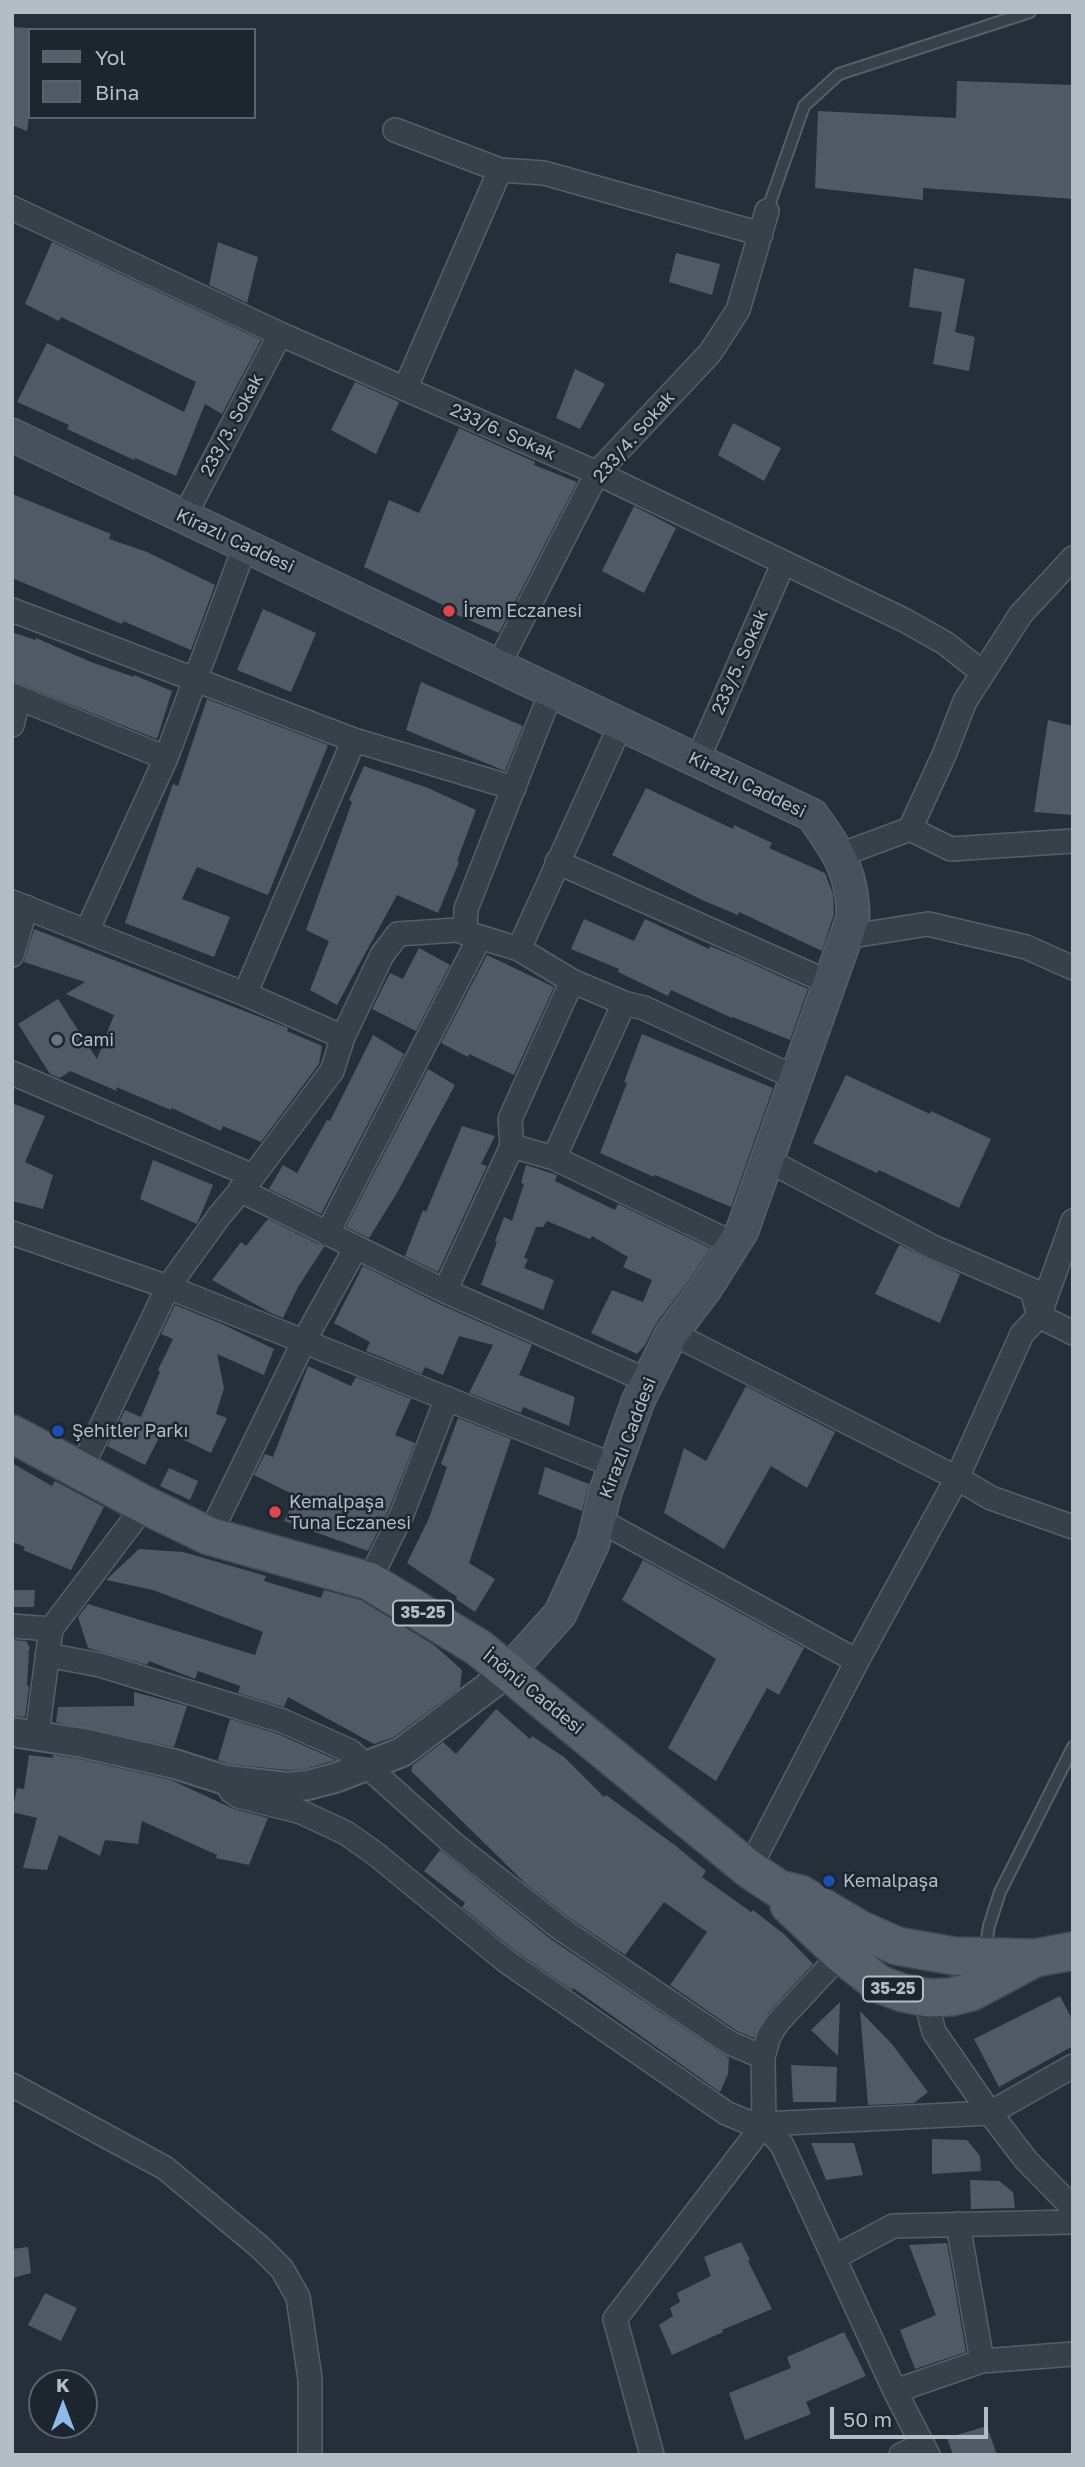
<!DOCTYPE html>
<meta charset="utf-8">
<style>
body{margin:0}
#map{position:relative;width:1085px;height:2467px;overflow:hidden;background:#252f3a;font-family:"Golos Text",sans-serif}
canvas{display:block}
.frame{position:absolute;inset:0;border:14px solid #b4bcc6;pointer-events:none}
.legend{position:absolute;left:28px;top:28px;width:228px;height:91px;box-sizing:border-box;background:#1d262f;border:2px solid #59626b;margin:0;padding:9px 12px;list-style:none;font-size:21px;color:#b4bcc6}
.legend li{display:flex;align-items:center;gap:14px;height:35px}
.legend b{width:35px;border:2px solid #59626b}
.north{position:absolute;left:28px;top:2369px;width:70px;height:70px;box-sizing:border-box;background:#1d262f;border:2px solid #59626b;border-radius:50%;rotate:0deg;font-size:19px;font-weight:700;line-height:28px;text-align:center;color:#b4bcc6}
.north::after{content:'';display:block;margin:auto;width:24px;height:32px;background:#90baee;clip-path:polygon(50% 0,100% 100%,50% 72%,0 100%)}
.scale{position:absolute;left:830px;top:2407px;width:158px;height:32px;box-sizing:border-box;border:4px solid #b4bcc6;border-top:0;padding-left:9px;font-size:21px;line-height:24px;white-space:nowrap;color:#b4bcc6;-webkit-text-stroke:5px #1d262f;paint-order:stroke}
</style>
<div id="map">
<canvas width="1085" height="2467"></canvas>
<div class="frame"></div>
<ul class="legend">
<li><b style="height:9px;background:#56606a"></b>Yol</li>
<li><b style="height:19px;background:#505a67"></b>Bina</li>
</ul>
<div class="north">K</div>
<div class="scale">50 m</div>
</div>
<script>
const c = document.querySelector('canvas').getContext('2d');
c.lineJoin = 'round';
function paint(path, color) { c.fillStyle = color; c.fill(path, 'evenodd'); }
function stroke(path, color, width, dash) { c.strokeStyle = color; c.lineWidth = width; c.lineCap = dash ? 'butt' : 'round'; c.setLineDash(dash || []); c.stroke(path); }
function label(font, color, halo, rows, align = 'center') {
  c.font = font + ' "Golos Text",sans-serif'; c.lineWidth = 5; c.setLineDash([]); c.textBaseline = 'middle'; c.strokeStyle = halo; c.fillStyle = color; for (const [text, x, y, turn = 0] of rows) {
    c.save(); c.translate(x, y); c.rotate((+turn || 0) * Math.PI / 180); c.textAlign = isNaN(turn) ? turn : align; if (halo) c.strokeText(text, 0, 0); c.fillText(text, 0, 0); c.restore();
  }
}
paint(new Path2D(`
 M12 27 30 28V108L27 131 12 125Z
 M957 81 1073 85V199L923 188V200L815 188 818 111 956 118Z
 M52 242 261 340 222 414 205 404 176 476 135 458 134 460 67 429 69 425 17 402 47 343 184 412 196 382 61 317 59 321 25 304Z
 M218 242 258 257 247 303 209 285Z
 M676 253 720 264 712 295 669 282Z
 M914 268 965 279 955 332 975 337 969 371 933 364 942 312 909 307Z
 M575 369 605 384 580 429 556 418Z
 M355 382 399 402 376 454 331 430Z
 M733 423 781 448 764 481 718 455Z
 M459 428 535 462 534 465 577 482 499 633 441 608 443 605 364 567 389 500 419 513Z
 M12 494 111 534 109 539 147 552 215 585 191 650 123 621 122 624 12 578Z
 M634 506 676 528 644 593 602 571Z
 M263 609 316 633 291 692 237 670Z
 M12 632 35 640 36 638 91 662 134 677V675L172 691 157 739 12 681Z
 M421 682 523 726 505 771 406 730Z
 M207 699 328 745 268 895 197 867 182 899 230 917 214 957 125 923 173 784 178 786Z
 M1048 720 1073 726V815L1034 812Z
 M364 766 428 788 476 810 457 861 459 862 438 913 397 895 337 1005 310 990 329 941 306 930 352 802 349 800Z
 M646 788 733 829 734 825 772 843 769 848 825 873 833 894 834 914 822 951 739 912 738 915 702 900 612 855Z
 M584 919 634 941 645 919 709 949 710 946 737 957 808 989 790 1040 733 1017 732 1018 671 990 668 996 618 972 619 969 571 949Z
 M34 929 288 1028 287 1031 322 1046 319 1064 261 1142 223 1126 221 1131 172 1108 171 1110 116 1087 117 1091 70 1071 60 1078 50 1074 18 1024 58 999 97 1059 114 1015 66 994 85 982 24 962Z
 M419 948 450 965 416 1031 372 1009 390 973 403 979Z
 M487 955 554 987 514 1075 469 1054 468 1057 441 1043Z
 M642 1034 773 1088 731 1207 655 1175 654 1177 600 1153 627 1083 624 1082Z
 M373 1035 404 1054 321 1214 269 1189 283 1165 297 1173 327 1120 330 1121Z
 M428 1069 455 1085 397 1193 369 1238 346 1227Z
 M846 1075 930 1114 931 1111 991 1139 959 1208 879 1170 877 1173 813 1143Z
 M12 1103 45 1116 25 1162 53 1175 43 1209 12 1201Z
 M462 1126 495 1136 481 1164 487 1166 438 1272 405 1256 423 1210 426 1212Z
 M153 1160 213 1185 197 1224 140 1199Z
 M526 1165 557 1175 555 1181 615 1210 618 1204 710 1248 691 1278 657 1322 645 1345 637 1354 591 1333 612 1290 643 1302 652 1280 623 1267 628 1257 592 1236 590 1239 547 1221 543 1227H536L524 1258 528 1259 524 1268 554 1280 543 1310 481 1285 497 1242 495 1241 504 1217 512 1221 524 1184 521 1183Z
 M268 1219 324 1247 298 1287 283 1318 269 1312 212 1280 241 1242 246 1246Z
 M899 1245 960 1274 940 1323 875 1294Z
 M363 1266 439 1304 532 1345 519 1375 575 1397 569 1426 523 1407 521 1413 469 1393 493 1345 459 1336 443 1375 425 1367 422 1374 366 1351 370 1342 334 1323Z
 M175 1305 222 1324 274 1349 264 1375 217 1354 224 1388 216 1414 227 1418 211 1453 163 1430 145 1465 107 1446 125 1410 141 1417 160 1372 158 1370 173 1339 161 1334Z
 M308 1366 351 1386 356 1377 411 1399 395 1435 415 1443 389 1509 368 1551 284 1521 296 1496 254 1475 265 1454 273 1457Z
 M746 1386 835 1432 807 1488 771 1466 724 1549 664 1513 684 1448 706 1461Z
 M458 1418 511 1439 469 1563 495 1579 475 1612 456 1599 457 1597 407 1563 429 1518 447 1467 441 1464Z
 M12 1463 52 1486 55 1481 104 1507 71 1570 23 1550 25 1547 12 1542Z
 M545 1467 589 1484 582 1511 538 1494Z
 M169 1468 198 1481 190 1500 160 1486Z
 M139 1549 183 1552 266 1576 264 1581 321 1598 324 1590 361 1600 434 1645 462 1670 460 1688 394 1737 374 1744 288 1697 284 1707 238 1693 240 1686 198 1671 195 1679 149 1661 147 1665 88 1648 78 1617 88 1604 255 1655 263 1632 153 1590 106 1580Z
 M643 1560 804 1648 779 1695 767 1688 716 1781 668 1748 716 1659 622 1600Z
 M12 1590H35L34 1607H12Z
 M12 1640 26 1641 30 1648 27 1655 29 1652 27 1685 29 1687 25 1717 12 1716Z
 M134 1692 187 1706 174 1747 56 1722 58 1707 134 1706Z
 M496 1709 530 1739 532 1736 564 1757 604 1797 606 1795 676 1846 706 1871 702 1877 751 1912 753 1910 785 1935 813 1964 768 2013 754 2038 737 2031 670 1985 707 1932 664 1902 625 1955 568 1917 525 1883 411 1771 413 1765 443 1742 456 1754Z
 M230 1719 278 1734 336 1760 305 1769 287 1770 228 1764 218 1760Z
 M29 1755 53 1758V1755L80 1759 171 1780 234 1809 268 1818 249 1865 216 1858 217 1855 142 1821 138 1844 105 1840 100 1856 59 1835 47 1870 23 1868 37 1818 12 1812 17 1788 24 1789Z
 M440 1850 552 1940 729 2058 728 2074 720 2092 573 1988 572 1990 514 1950 462 1907 465 1903 424 1871Z
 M1060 1996 1073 2021V2046L999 2087 974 2039Z
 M840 2002 838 2056 811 2030Z
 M860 2011 892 2044 928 2092 914 2103 868 2105Z
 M791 2065 837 2067 836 2102H793Z
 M932 2139 967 2140 980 2156 981 2171 932 2174Z
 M811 2143H854L863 2175 826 2180Z
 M970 2180 999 2181 1013 2192 1015 2208 971 2209Z
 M741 2242 750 2260 748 2261 772 2309 722 2330 723 2332 672 2355 659 2325 673 2316 670 2308 680 2302 677 2293 711 2276 704 2257Z
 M947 2243 966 2352 915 2369 900 2330 936 2315 909 2245Z
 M28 2247 31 2273 12 2278V2249Z
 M45 2293 77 2308 61 2341 28 2325Z
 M844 2332 866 2376 806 2402 811 2414 745 2440 729 2393 791 2368 787 2357Z
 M987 2426 997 2455H953L947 2438Z`), '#505a67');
const service = new Path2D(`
 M767 211 804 106 839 74 1030 12
 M985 1950 989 1926 1000 1892 1073 1747`);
const minor = new Path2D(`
 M395 130 500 170 544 173 761 234
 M12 208 280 334 597 473 904 620 945 643 983 673
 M405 389 500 170
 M184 517 280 334
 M12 610 354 740 514 788
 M498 666 597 473 710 353 738 310 767 211
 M12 695 166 758
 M12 725 19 698
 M697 761 783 564
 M910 829 951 849 1073 841
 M840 855 910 829 944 755 965 701 1021 614 1073 558
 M557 862 830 983
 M12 902 245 994 343 1037
 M87 931 166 758 245 546
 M465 933 466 909 551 692
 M846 937 928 924 1026 947 1073 968
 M519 949 621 724
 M12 955 26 907
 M245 994 354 740
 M12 1073 253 1176
 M512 1146 554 1158 734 1244
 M554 1158 624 1003
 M767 1160 933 1247 1032 1290 1039 1316 1073 1333
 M240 1190 445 1291 648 1381
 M12 1233 168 1287 615 1466
 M327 1234 480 937
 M445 1291 512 1146 510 1119 572 981
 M672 1333 957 1478 991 1498 1073 1527
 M80 1471 168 1287 220 1215 253 1176 332 1071 343 1037 382 955 398 934 457 930 519 949 572 981 624 1003 644 1008 796 1078
 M599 1520 857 1661
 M209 1536 304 1341 355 1249
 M369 1581 402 1514 447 1398
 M12 1626 51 1629
 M47 1655 100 1665 283 1721 350 1751 455 1845 560 1928 730 2043 763 2057
 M37 1734 51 1629 145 1505
 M225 1780 231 1791 238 1796 301 1812 346 1833 377 1855 506 1961 726 2113 745 2121 764 2124 990 2113 1073 2066
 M749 1869 857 1661 957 1478 1022 1334 1039 1316 1073 1221
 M929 1998V2013L934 2032 990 2113 1026 2160 1073 2208
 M12 2085 165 2168 261 2248 282 2269 298 2297 310 2379V2455
 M764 2124 782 2145 895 2391 928 2455
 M958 2224 982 2361
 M835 2257 893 2226 1073 2222
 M895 2391 982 2361 1073 2354
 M652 2455 615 2319 764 2124 763 2057 769 2036 778 2022 841 1954
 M901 2455 922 2445`);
const tertiary = new Path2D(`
 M12 1732 83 1743 175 1764 225 1780 287 1787 308 1785 335 1778 402 1752 508 1672`);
const secondary = new Path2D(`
 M12 435 812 815C837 850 853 872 853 917L742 1231 706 1288 672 1333 638 1401 605 1493 593 1543 560 1614 508 1672`);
const primary = new Path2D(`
 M12 1434 145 1505 209 1536 369 1581 479 1648 749 1869 779 1889 800 1894 859 1929 897 1946 954 1956 1035 1958
 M789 1905 841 1954 879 1984 903 1993 929 1998 951 1997 971 1992 1035 1958 1073 1951`);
stroke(service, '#565f68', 14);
stroke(minor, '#565f68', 26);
stroke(tertiary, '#565f68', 32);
stroke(secondary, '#565f68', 35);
stroke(primary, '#414a53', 40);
stroke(service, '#38414a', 10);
stroke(minor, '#38414a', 23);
stroke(tertiary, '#38414a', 28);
stroke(secondary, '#47505d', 32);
stroke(primary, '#56606a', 37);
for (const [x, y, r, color] of [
 [449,611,7,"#e0444e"],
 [57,1040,7,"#6b7280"],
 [58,1431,7,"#1a4fb4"],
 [275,1512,7,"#e0444e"],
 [829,1881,7,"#1a4fb4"]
]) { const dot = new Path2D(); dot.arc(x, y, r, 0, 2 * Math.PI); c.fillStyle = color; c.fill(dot); stroke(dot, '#1d262f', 2.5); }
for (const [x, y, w] of [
 [423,1613,60],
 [893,1989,60]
]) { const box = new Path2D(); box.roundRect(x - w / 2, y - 12.5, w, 25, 5); c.fillStyle = '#1d262f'; c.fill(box); stroke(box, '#b4bcc6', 2); }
label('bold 16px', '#b4bcc6', null, [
 ["35-25",423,1613],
 ["35-25",893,1989]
]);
label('18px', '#b4bcc6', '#1d262f', [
 ["233/3. Sokak",232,425,-62],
 ["233/6. Sokak",503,432,24],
 ["233/4. Sokak",634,437,-49],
 ["Kirazlı Caddesi",235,541,25],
 ["233/5. Sokak",740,662,-66],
 ["Kirazlı Caddesi",747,785,26],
 ["Kirazlı Caddesi",628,1438,-69],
 ["İnönü Caddesi",533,1692,39]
]);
label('18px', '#b4bcc6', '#1d262f', [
 ["İrem Eczanesi",463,611],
 ["Cami",71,1040],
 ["Şehitler Parkı",72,1431],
 ["Kemalpaşa",289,1502],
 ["Tuna Eczanesi",289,1523],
 ["Kemalpaşa",843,1881]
], 'left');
</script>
